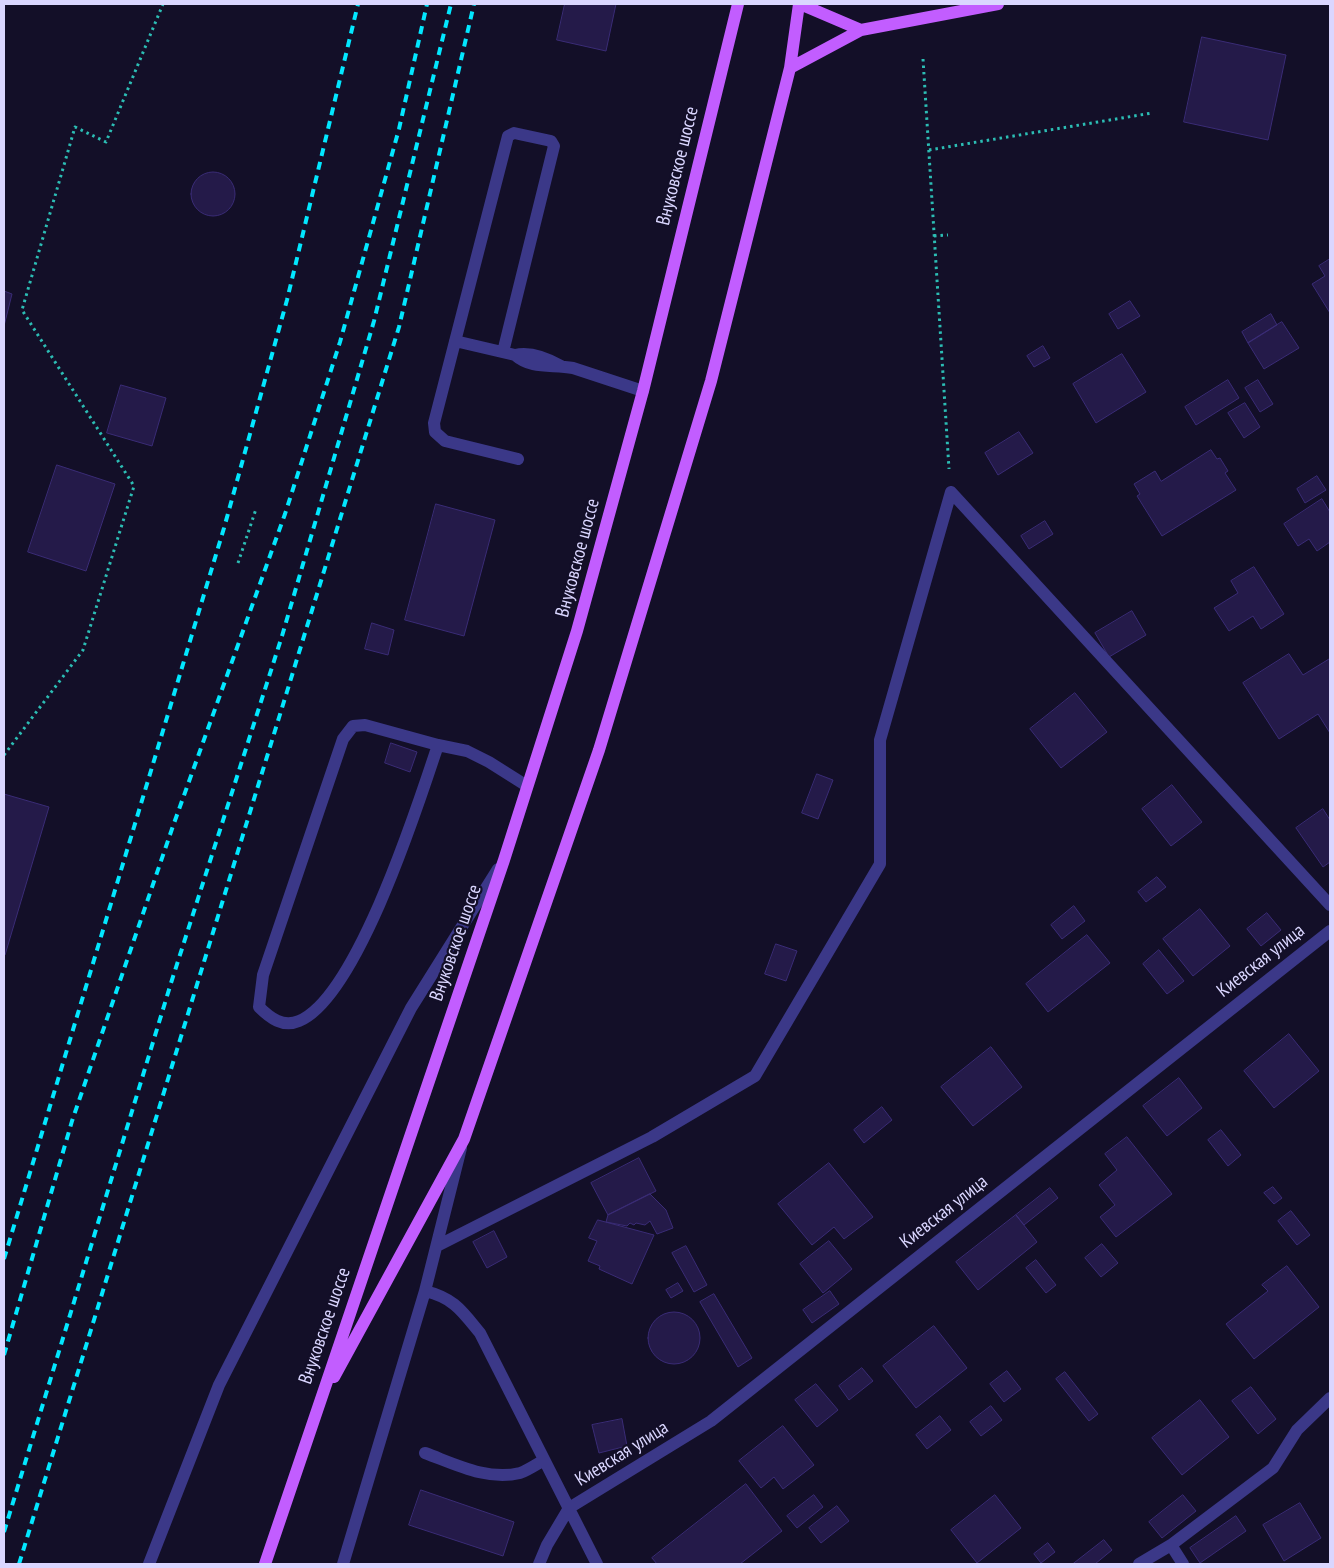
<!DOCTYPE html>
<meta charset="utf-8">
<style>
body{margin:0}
#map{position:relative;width:1334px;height:1568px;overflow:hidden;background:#130f28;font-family:"PT Sans Narrow",sans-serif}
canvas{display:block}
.frame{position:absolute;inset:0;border:5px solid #dad6ff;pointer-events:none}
</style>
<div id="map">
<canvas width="1334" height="1568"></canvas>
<div class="frame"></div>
</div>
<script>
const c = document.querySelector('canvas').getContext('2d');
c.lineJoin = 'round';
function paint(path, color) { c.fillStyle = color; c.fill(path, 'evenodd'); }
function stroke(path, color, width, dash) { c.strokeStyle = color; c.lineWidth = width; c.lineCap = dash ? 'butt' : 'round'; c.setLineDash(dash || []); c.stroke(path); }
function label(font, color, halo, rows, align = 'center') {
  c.font = font + ' "PT Sans Narrow",sans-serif'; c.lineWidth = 4.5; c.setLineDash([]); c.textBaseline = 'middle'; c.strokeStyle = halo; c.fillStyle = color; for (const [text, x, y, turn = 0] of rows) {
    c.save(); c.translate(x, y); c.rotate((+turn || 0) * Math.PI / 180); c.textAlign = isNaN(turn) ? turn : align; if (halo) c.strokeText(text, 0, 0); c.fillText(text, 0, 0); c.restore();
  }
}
const building = new Path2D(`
 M565 4H616L606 51 557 40Z
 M1202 37 1286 55 1268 140 1184 122Z
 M191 194a22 22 0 1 1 44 0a22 22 0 1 1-44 0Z
 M1330 259V313L1312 284 1325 276 1319 266Z
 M4 291 12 294 4 326Z
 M1130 301 1140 316 1118 329 1109 314Z
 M1271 314 1277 325 1248 343 1242 332Z
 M1282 322 1299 348 1264 369 1248 343Z
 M1043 346 1050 358 1034 367 1027 356Z
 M1122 354 1146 392 1096 423 1073 384Z
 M1228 380 1239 398 1196 425 1185 407Z
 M1258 380 1273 404 1260 412 1245 388Z
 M121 385 166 398 152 446 107 433Z
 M1245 403 1260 427 1244 438 1228 413Z
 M1019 432 1033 453 998 475 985 453Z
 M1211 450 1217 459 1220 458 1228 471 1225 473 1236 490 1162 536 1137 496 1140 494 1134 484 1155 471 1161 481Z
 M57 465 115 484 86 571 28 552Z
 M1317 476 1326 490 1305 503 1297 489Z
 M1322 499 1330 512V542L1317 551 1309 539 1298 546 1284 524Z
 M436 504 495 520 464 636 405 620Z
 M1045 521 1053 534 1029 549 1021 536Z
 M1254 567 1284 614 1261 629 1253 616 1229 631 1214 608 1238 593 1231 581Z
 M1132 611 1146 635 1109 657 1095 633Z
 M372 623 394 630 388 655 365 649Z
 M1289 654 1303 675 1329 659 1330 661V733L1318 714 1279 739 1243 683Z
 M1075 693 1107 732 1061 768 1030 729Z
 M391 743 417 752 410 772 385 763Z
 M817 774 833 780 818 819 802 813Z
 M1172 785 1202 822 1171 846 1142 809Z
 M4 794 49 807 5 955H4Z
 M1323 809 1330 820V862L1323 867 1296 828Z
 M1157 877 1166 887 1146 902 1138 892Z
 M1074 906 1085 921 1062 939 1051 925Z
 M1200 909 1230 946 1193 976 1163 939Z
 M1267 913 1281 930 1261 946 1247 929Z
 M1087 935 1110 963 1048 1012 1026 984Z
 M776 944 797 951 786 981 765 974Z
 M1159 950 1184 981 1167 994 1143 964Z
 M1289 1034 1319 1071 1274 1108 1244 1071Z
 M991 1047 1022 1087 973 1126 941 1087Z
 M1179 1078 1202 1108 1167 1136 1143 1106Z
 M882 1107 892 1120 864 1143 854 1130Z
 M1221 1130 1241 1155 1228 1166 1208 1140Z
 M1127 1137 1172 1194 1116 1237 1100 1217 1115 1205 1099 1185 1117 1170 1105 1154Z
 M639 1158 656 1191 608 1215 591 1183Z
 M829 1163 873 1217 844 1239 834 1227 812 1245 778 1204Z
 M1273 1187 1282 1198 1274 1204 1264 1193Z
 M1050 1188 1058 1198 1024 1225 1016 1215Z
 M650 1194 666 1210 673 1228 657 1234 650 1221 645 1225 636 1223 634 1225 630 1223 627 1226 606 1222 608 1215Z
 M1291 1211 1310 1235 1297 1245 1278 1221Z
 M1016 1215 1037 1242 978 1290 956 1262Z
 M598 1220 654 1235 632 1284 599 1269 600 1266 588 1261 597 1241 589 1238Z
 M494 1231 507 1257 487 1268 473 1242Z
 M829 1241 852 1269 823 1293 800 1264Z
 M1102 1244 1118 1263 1101 1277 1085 1258Z
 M686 1246 707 1285 694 1292 672 1253Z
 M1036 1260 1056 1285 1046 1293 1026 1268Z
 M1287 1266 1319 1307 1254 1359 1226 1324 1268 1291 1262 1285Z
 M678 1283 683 1291 671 1298 666 1290Z
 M830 1291 839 1304 812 1323 803 1310Z
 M714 1294 752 1358 738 1367 700 1302Z
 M648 1338a26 26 0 1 1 52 0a26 26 0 1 1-52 0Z
 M934 1326 967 1368 916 1408 883 1366Z
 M862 1368 873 1381 849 1400 839 1386Z
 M1007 1371 1021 1389 1004 1402 990 1384Z
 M1065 1372 1098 1414 1089 1421 1056 1379Z
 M816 1384 838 1410 817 1427 795 1400Z
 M1251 1387 1276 1419 1258 1434 1232 1401Z
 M1200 1400 1229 1437 1182 1475 1152 1438Z
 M991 1406 1002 1420 981 1436 970 1422Z
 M940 1416 951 1430 927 1449 916 1435Z
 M622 1419 627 1446 599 1453 592 1425Z
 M783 1426 814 1465 783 1489 774 1477 761 1488 739 1461Z
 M746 1484 782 1531 740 1564H657L652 1558Z
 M421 1490 514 1522 503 1556 409 1525Z
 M814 1495 823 1507 797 1528 787 1516Z
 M995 1495 1021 1528 977 1563 951 1530Z
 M1183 1495 1196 1511 1162 1538 1149 1522Z
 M1300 1503 1321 1538 1284 1561 1263 1525Z
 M837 1506 849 1521 821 1543 809 1528Z
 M1236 1516 1246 1531 1200 1563 1190 1548Z
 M1104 1540 1112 1550 1095 1564H1073Z
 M1048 1543 1055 1552 1041 1563 1034 1554Z`);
paint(building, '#241a49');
stroke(building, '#3a2c76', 1);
stroke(new Path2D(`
 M923 59 949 469
 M929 150 1152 113
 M934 236 948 235
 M238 563 256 509
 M4 755 83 650 134 486 22 310 75 127 106 142 163 4`), '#2cbdb4', 3, [2.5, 4]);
stroke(new Path2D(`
 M455 341 515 355C532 370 552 364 573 368L643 391
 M503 352 554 146 551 141 514 133 508 136 434 423 435 432 445 441 518 459
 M515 355C531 351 547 358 561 366
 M951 492 1330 905
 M438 745C418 805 357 997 299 1021 283 1028 270 1018 259 1007L263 975 343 739 353 726 365 725 438 745 467 751 489 762 527 786
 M437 1246 652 1137 755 1076 880 864V740L951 492
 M425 1291C454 1298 462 1311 480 1333L597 1564
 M425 1453C455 1464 487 1481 520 1473 528 1470 537 1464 544 1460
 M1171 1545 1183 1564
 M149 1564 219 1385 411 1008 498 869
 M343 1564 425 1291 461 1148
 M539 1564 547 1545 569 1508 711 1421 1330 931
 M1139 1564 1171 1545 1273 1468 1297 1430 1330 1398`), '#3b3888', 12);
stroke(new Path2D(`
 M800 4 861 30
 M790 68 861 30 998 4
 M334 1377 464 1139 599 750 711 381 790 68 799 4
 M265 1564 504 860 577 631 643 391 738 4`), '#c25dff', 12);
stroke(new Path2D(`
 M4 1259 224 528 287 300 358 4
 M4 1355 72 1121 173 826 285 514 340 342 399 129 427 4
 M4 1532 171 983 282 636 374 321 451 4
 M19 1564 399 327 474 4`), '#02e7ff', 4, [8, 6]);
label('19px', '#dad6ff', '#130f28', [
 ["Внуковское шоссе",678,166,-76],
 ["Внуковское шоссе",578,558,-75],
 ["Внуковское шоссе",456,943,-71],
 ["Киевская улица",1261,961,-38],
 ["Киевская улица",944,1212,-38],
 ["Внуковское шоссе",325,1326,-71],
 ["Киевская улица",622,1454,-32]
]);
</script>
